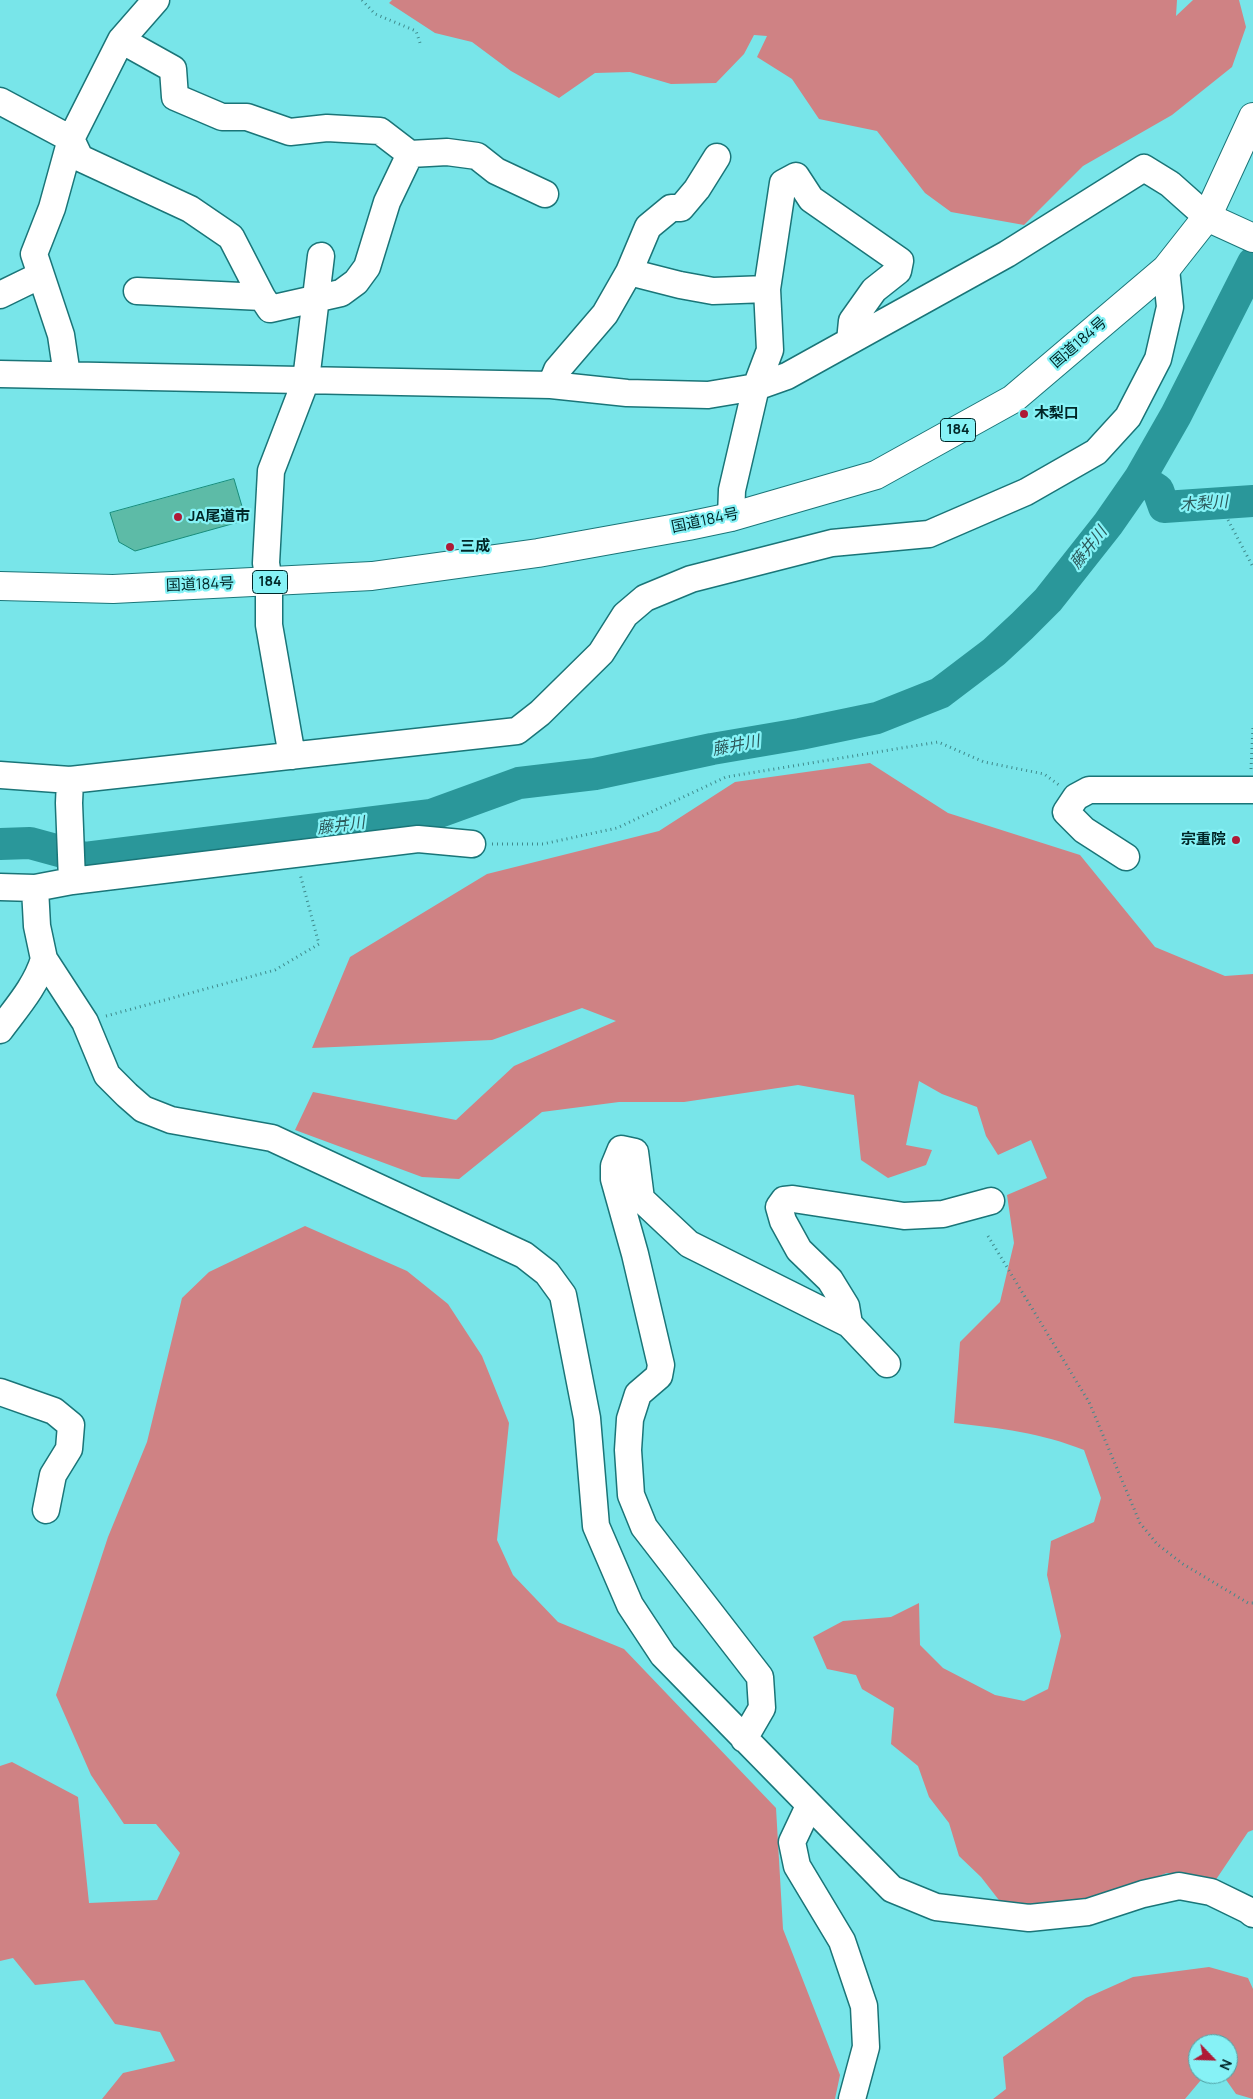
<!DOCTYPE html>
<meta charset="utf-8">
<style>
body{margin:0}
#map{position:relative;width:1253px;height:2099px;overflow:hidden;background:#78e5e9;font-family:Manrope,sans-serif}
canvas{display:block}
.north{position:absolute;left:1188px;top:2034px;width:50px;height:50px;box-sizing:border-box;background:#86f2f6;border:1px solid #51a0a3;border-radius:50%;rotate:114deg;font-size:14px;font-weight:700;line-height:20px;text-align:center;color:#012627}
.north::after{content:'';display:block;margin:auto;width:18px;height:22px;background:#ae1a36;clip-path:polygon(50% 0,100% 100%,50% 72%,0 100%)}
</style>
<div id="map">
<canvas width="1253" height="2099"></canvas>
<div class="north">N</div>
</div>
<script>
const c = document.querySelector('canvas').getContext('2d');
c.lineJoin = 'round';
function paint(path, color) { c.fillStyle = color; c.fill(path, 'evenodd'); }
function stroke(path, color, width, dash) { c.strokeStyle = color; c.lineWidth = width; c.lineCap = dash ? 'butt' : 'round'; c.setLineDash(dash || []); c.stroke(path); }
function label(font, color, halo, rows, align = 'center') {
  c.font = font + ' Manrope,"Noto Sans JP",sans-serif'; c.lineWidth = 4.5; c.setLineDash([]); c.textBaseline = 'middle'; c.strokeStyle = halo; c.fillStyle = color; for (const [text, x, y, turn = 0] of rows) {
    c.save(); c.translate(x, y); c.rotate((+turn || 0) * Math.PI / 180); c.textAlign = isNaN(turn) ? turn : align; if (halo) c.strokeText(text, 0, 0); c.fillText(text, 0, 0); c.restore();
  }
}
paint(new Path2D(`
 M392 0H1177L1176 16 1193 0H1239L1246 27 1232 67 1172 115 1083 166 1024 225 951 212 925 193 877 131 819 119 792 79 757 57 767 36 754 35 744 54 716 83 671 84 630 72 595 73 559 98 511 71 472 42 435 33 389 3Z
 M870 763 948 813 1080 855 1155 947 1225 976 1253 974V1830L1248 1832 1215 1881 1167 1873 1103 1896 1039 1907 1002 1904 981 1877 959 1856 949 1823 929 1797 918 1766 891 1744 894 1708 862 1689 856 1675 827 1669 813 1637 843 1621 891 1617 919 1603 920 1645 943 1668 995 1695 1024 1701 1048 1689 1061 1636 1047 1575 1051 1541 1094 1522 1101 1498 1084 1450C1041 1433 1000 1428 954 1423L960 1342 1000 1302 1014 1243 1007 1195 1047 1178 1031 1140 998 1155 986 1136 977 1107 942 1094 919 1081 906 1145 932 1150 926 1165 888 1178 861 1160 854 1095 798 1085 684 1102H619L542 1112 459 1179 422 1177 295 1130 313 1092 456 1120 514 1066 616 1021 582 1008 492 1040 312 1048 350 957 487 874 659 831 735 782Z
 M305 1226 407 1271 448 1304 482 1356 509 1423 497 1540 513 1575 558 1622 624 1649 776 1808 783 1929 840 2075 835 2099H102L123 2073 175 2061 160 2032 115 2024 84 1980 35 1985 13 1958 0 1961V1766L12 1762 78 1797 89 1903 157 1900 180 1853 156 1824H124L91 1775 56 1695 108 1537 147 1442 182 1298 209 1272Z
 M1209 1967 1248 1978 1253 1989V2099L1236 2094 1222 2074H1228V2044H1198V2074H1206L1185 2099H993L1006 2089 1003 2057 1086 1998 1133 1977Z`), '#cf8284');
stroke(new Path2D(`
 M1140 478 1158 490 1164 507 1253 501
 M0 844 30 843 85 858 431 815 519 783 595 774 712 749 800 734 877 718 940 693 994 652 1022 626 1048 600 1108 524 1140 478 1176 415 1253 263`), '#2a979a', 32);
const building = new Path2D(`
 M234 479 246 520 135 551 119 542 110 513Z`);
paint(building, '#5dbba7');
stroke(building, '#188c7a', 1);
const minor = new Path2D(`
 M121 40 173 69 175 97 222 117H247L290 132 327 128 380 131 410 154 447 152 477 156 496 171 545 194
 M0 101 71 139 80 158 190 209 231 237 262 297 270 309 341 293 356 282 367 267 387 202 410 154
 M629 272 680 285 713 291 767 289
 M137 291 262 297
 M0 295 41 275
 M0 374 551 385 627 393 708 395 756 387 787 376 1007 254 1144 168 1170 184 1207 217
 M67 375 61 335 34 254 52 208 71 139 121 40 156 0
 M551 385 557 370 605 314 629 272 648 227 671 208H681L697 189 717 157
 M731 517 732 490 756 387 770 350 767 289 783 183 796 176 811 199 900 261 898 271 874 290 852 321 850 341
 M292 756 269 625V582L266 563 271 471 306 380 321 256
 M0 775 70 780 517 731 540 713 601 653 625 615 645 598 691 579 832 543 929 534 1026 492 1096 452 1128 417 1158 359 1170 307 1166 269
 M70 780 69 803 72 881
 M1126 857 1084 830 1066 812 1076 797 1089 790H1253
 M0 887 35 888 72 881 418 839 472 844
 M35 888 37 926 44 959 85 1022 107 1075 127 1095 143 1109 171 1120 272 1138 524 1255 547 1273 563 1295 587 1418 596 1526 630 1605 663 1655 892 1889 936 1907 1029 1918 1088 1912 1143 1894 1179 1886 1211 1892 1248 1910 1253 1914
 M0 1030C17 1007 36 986 44 959
 M849 1324 887 1364
 M0 1392 54 1411 71 1425 69 1449 53 1475 46 1510
 M744 1739 762 1708 760 1677 644 1527 631 1495 628 1450 630 1419 638 1394 659 1376 661 1365 635 1254 614 1179V1166L621 1149 635 1152 641 1199 689 1244 849 1324 846 1306 830 1280 799 1250 783 1221 779 1207 784 1200 793 1199 904 1216 943 1214 991 1201
 M809 1806 792 1842 797 1866 842 1941 864 2006 866 2047 852 2099`);
const major = new Path2D(`
 M1207 217 1253 238`);
const highway = new Path2D(`
 M0 586 113 589 372 576 538 553 688 526 731 517 876 475 1013 399 1166 269 1207 217 1253 117`);
stroke(minor, '#1a7578', 29);
stroke(major, '#1a7578', 30);
stroke(highway, '#1a7578', 30);
stroke(new Path2D(`
 M362 0 375 14 416 31 421 46
 M1228 520 1253 567
 M1251 769 1253 727
 M492 844H543L617 828 726 777 938 742 984 762 1044 774 1059 785
 M106 1016 275 970 319 944 300 874
 M988 1236 1089 1402 1140 1523 1157 1544 1183 1564 1248 1603H1253`), '#3f8a8c', 3, [1, 4]);
stroke(minor, '#fff', 26);
stroke(major, '#fff', 28);
stroke(highway, '#fff', 28);
for (const [x, y, r, color] of [
 [1024,414,5,"#ae1a36"],
 [178,517,5,"#ae1a36"],
 [450,547,5,"#ae1a36"],
 [1236,840,5,"#ae1a36"]
]) { const dot = new Path2D(); dot.arc(x, y, r, 0, 2 * Math.PI); c.fillStyle = color; c.fill(dot); stroke(dot, '#86f2f6', 2); }
for (const [x, y, w] of [
 [958,430,35],
 [270,582,35]
]) { const box = new Path2D(); box.roundRect(x - w / 2, y - 11.5, w, 23, 4); c.fillStyle = '#86f2f6'; c.fill(box); stroke(box, '#012627', 1); }
label('bold 14px', '#012627', null, [
 ["184",958,430],
 ["184",270,582]
]);
label('15px', '#012627', '#86f2f6', [
 ["国道184号",1079,343,-41],
 ["国道184号",705,521,-12],
 ["国道184号",200,585,-2]
]);
label('bold 15px', '#012627', '#86f2f6', [
 ["木梨口",1034,414],
 ["JA尾道市",188,517],
 ["三成",460,547],
 ["宗重院",1226,840,"right"]
], 'left');
label('italic 16px', '#2c595a', '#86f2f6', [
 ["木梨川",1204,504,-4],
 ["藤井川",1089,548,-52],
 ["藤井川",736,746,-11],
 ["藤井川",341,826,-7]
]);
</script>
